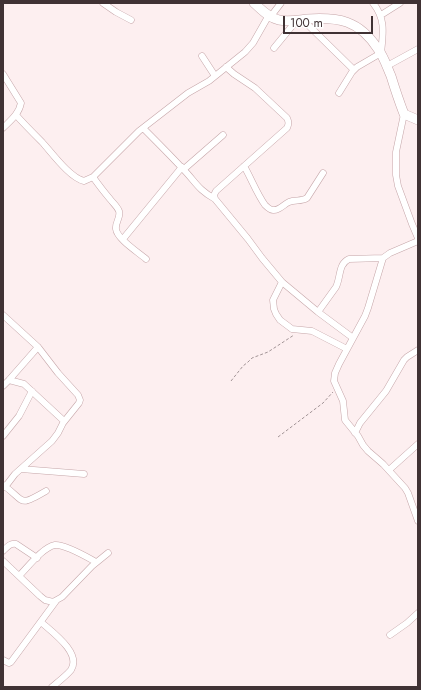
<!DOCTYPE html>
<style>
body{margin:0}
#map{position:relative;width:421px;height:690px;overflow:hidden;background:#fdeff0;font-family:Jost,sans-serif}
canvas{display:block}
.frame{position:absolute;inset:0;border:4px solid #403234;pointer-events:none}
.scale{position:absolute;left:283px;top:16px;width:90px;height:18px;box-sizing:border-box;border:2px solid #403234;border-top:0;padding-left:5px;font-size:12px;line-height:14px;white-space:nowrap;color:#403234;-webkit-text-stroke:3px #fff;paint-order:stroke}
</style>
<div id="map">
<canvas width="421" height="690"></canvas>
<div class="frame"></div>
<div class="scale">100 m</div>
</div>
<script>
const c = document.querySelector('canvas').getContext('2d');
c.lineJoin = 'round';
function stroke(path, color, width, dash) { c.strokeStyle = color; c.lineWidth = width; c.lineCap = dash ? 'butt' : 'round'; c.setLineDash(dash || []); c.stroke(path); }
const street = new Path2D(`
 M103 3 116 12 131 20
 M381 15 400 3
 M271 16 281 3
 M303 20 354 70
 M274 48 297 20
 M202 56 215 76
 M387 66 418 49
 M226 67 234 74 255 88 287 118C289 122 289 124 287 128L216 191 214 195 215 199 248 239 262 258 282 282 318 312 353 338
 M3 74 21 103C19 114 10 121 3 128
 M339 93 352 72 357 67 381 53C383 34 386 19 373 3
 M404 114 396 152V175L398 186 412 224 418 238
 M16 115C24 124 33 133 42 142 52 153 70 178 84 181L93 177 139 131 188 93 209 81 245 52 253 43 269 15
 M143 128C156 141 170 155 183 169 195 181 198 190 215 199
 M244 166C251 178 257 194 265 205 267 207 270 210 273 210 279 211 284 204 289 202 295 199 301 202 307 198L323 173
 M184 169 223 135
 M93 177C98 184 104 192 110 199 113 203 117 206 119 211 121 218 115 222 116 229 117 239 138 252 146 259
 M123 239 182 167
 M418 241 390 253 383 258 368 308 365 316 339 364 335 373 334 381 343 401 345 420 358 436 363 445 368 451 383 464 405 488 408 493 418 521
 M282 282 273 300 274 309 276 314 280 320 292 329 312 331 347 349
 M318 312 336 287C341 277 338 264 349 259L383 258
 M3 315 38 347 58 373 78 395 80 400 79 403 63 423 58 433 52 441 15 474 5 487
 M9 380 24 384 64 421
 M3 386 9 380 38 347
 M355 433 360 423 386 391 404 360 407 357 418 350
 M3 436 19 416 32 391
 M21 469 84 474
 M389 470 418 444
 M3 485C26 501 17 508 46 491
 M3 551C7 547 10 543 16 544L37 558
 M3 561 40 596 45 600 53 602 62 597 92 566 108 553
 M19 576C28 567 43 547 55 545 65 544 87 557 96 562
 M41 622C52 632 82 653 71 670 66 676 58 682 52 687
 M390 635 407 623 418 613
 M3 660 9 663 11 662 56 601`);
const secondary = new Path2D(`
 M254 3C262 10 269 18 279 20 288 22 298 20 307 19 339 17 359 20 378 49 384 57 387 67 391 76 395 89 399 101 404 114L418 120`);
stroke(street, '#c5a5a8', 7);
stroke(secondary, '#c5a5a8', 10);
stroke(new Path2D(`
 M231 381 243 366 248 362 252 358 268 352 294 335
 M278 437 323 403 333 392`), '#a29496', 1, [3, 2]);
stroke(street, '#fff', 6);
stroke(secondary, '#fff', 9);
</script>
